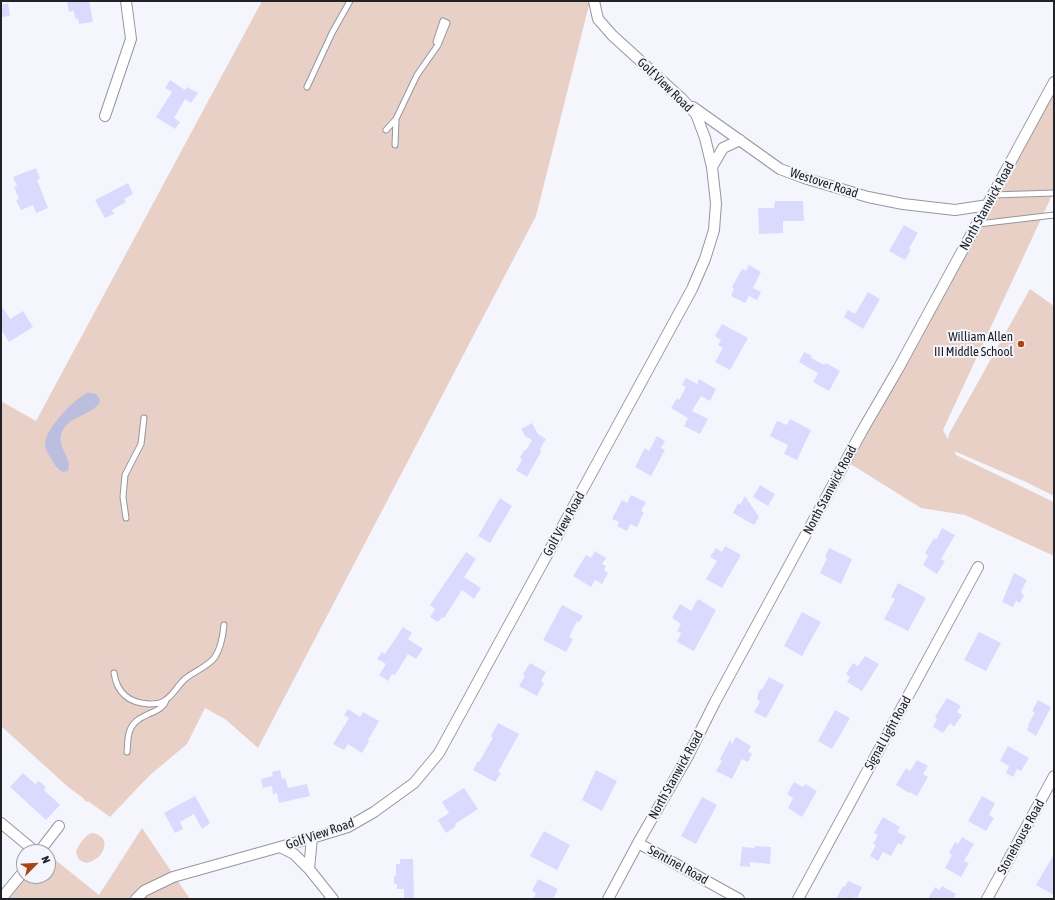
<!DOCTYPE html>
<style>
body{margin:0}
#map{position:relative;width:1055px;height:900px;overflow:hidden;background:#f5f6fd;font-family:"Asap Condensed",sans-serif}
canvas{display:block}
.frame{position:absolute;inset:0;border:2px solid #212226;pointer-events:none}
.north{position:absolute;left:16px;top:844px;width:40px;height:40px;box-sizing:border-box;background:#f5f6fd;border:1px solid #a0a1a7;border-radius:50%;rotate:66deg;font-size:11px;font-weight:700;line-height:16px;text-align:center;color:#212226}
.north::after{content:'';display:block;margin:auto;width:14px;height:18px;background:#a94510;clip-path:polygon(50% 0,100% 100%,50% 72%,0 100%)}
</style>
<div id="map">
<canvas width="1055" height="900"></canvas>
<div class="frame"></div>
<div class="north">N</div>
</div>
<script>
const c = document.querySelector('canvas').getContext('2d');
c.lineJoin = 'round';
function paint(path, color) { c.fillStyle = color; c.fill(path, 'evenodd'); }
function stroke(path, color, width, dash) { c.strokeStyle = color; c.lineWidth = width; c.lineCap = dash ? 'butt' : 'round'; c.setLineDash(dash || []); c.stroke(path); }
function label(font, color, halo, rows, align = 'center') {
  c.font = font + ' "Asap Condensed",sans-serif'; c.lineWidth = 4; c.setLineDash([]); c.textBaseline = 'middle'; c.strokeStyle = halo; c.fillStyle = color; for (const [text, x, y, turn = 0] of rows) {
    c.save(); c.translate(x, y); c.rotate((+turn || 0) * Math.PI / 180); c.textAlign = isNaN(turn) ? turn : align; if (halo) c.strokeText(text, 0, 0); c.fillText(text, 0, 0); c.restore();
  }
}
paint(new Path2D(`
 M262 1H590L536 216 258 748 225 719 205 708 187 744 149 776 110 817 88 801 86 802 83 798 68 787 1 726V401L36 421Z
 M1054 86V191L943 430 948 439 949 434 1030 289 1054 306V496L1026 482 954 451 956 455 1054 502V556L965 515 921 508 849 463Z
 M142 828 190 899H9L27 876H48V854L99 895Z
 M91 833C113 835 106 859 86 863L79 860 76 852C78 845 84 837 91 833Z`), '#e9d0c6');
paint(new Path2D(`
 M87 393C94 392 100 395 100 402 91 416 71 415 63 430 54 445 73 457 68 471L63 472C57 469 54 464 51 458 48 454 45 449 45 444 45 429 74 399 87 393Z`), '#bcbee0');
paint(new Path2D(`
 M67 1H89L93 22 79 24 78 18 75 19 74 11 69 12Z
 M8 3 10 16 1 17V5Z
 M170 80 185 90 187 87 198 93 191 103 185 99 174 118 180 122 175 129 156 117 172 92 165 88Z
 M36 168 40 179 37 180 48 208 36 213 33 205 21 210 16 200 19 199 14 187 17 186 13 177Z
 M128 183 133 194 124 199 126 202 112 210 114 214 105 218 95 200Z
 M775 201H803L804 221H783V233L759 234 758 208H774Z
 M904 225 918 233 909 248 911 250 905 260 889 251Z
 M749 265 761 272 753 288 761 292 757 300 749 296 745 303 731 296 734 288 732 287 742 269 746 271Z
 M868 292 880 299 863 329 844 317 848 310 855 314Z
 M1 305 10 319 23 311 33 327 9 342 1 329Z
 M722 324 748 338 730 370 715 362 723 348 718 345 721 340 715 336Z
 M804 352 812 356 811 358 824 365 826 363 840 371 829 391 813 382 818 373 799 362Z
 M686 378 697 384 699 379 716 389 710 401 701 396 692 411 708 419 700 434 684 426 688 418 671 408 677 398 679 400 686 387 682 385Z
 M790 419 811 430 797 460 784 454 788 445 770 436 777 421 787 425Z
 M532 423 538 434 546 439 540 449 541 452 527 477 516 470 522 460 520 457 524 451 527 449 532 440 525 436 521 429Z
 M657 436 665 441 661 448 665 450 651 476 635 467 645 448 649 451Z
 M760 485 775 494 768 506 753 497Z
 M631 495 646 502 641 511 644 512 637 527 630 524 627 531 617 526 619 522 612 519 622 500 627 503Z
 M745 496 759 517 754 525 733 513 738 503 740 505Z
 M500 498 512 506 490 543 478 536Z
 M942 528 955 535 941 559 945 561 937 574 923 565 928 556 925 553 934 538 936 540Z
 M725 546 741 555 722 588 706 579 717 561 710 557 716 548 722 552Z
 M829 548 852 559 841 584 820 573 827 558 825 557Z
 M595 551 606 558 602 564 606 566 604 570 608 573 602 584 595 580 591 587 573 576 586 555 591 558Z
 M466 552 476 559 464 577 481 588 474 599 462 590 444 618 442 617 438 622 430 617 435 609 430 605Z
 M1014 573 1027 580 1021 592 1024 595 1020 603 1016 601 1013 607 1002 602Z
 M898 583 926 598 908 631 884 619 895 599 891 597Z
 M698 599 716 610 694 651 677 642 681 633 677 631 681 624 672 618 680 604 691 611Z
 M562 605 583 616 579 622 577 621 569 637 573 639 566 652 543 640Z
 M802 612 821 622 802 656 784 646Z
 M403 627 412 633 408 639 423 649 416 659 408 654 395 675 392 674 388 681 379 675 386 664 377 659 382 652 385 654Z
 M979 632 1001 643 986 671 964 660Z
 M865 656 879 664 862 691 847 682 850 677 846 674 853 663 858 666Z
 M530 663 546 672 541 681 544 683 537 696 519 686 525 676 523 674Z
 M769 677 784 685 766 718 754 712 760 702 757 699 759 691 763 688Z
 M947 698 961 706 957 712 962 715 954 727 950 723 943 733 933 727 937 719 935 717Z
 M1038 700 1051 707 1036 736 1027 730 1029 726 1028 725 1035 712 1032 711Z
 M348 709 360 717 363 712 379 721 368 740 369 741 362 753 348 744 344 750 333 744 349 718 344 715Z
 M835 710 850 718 832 749 818 741Z
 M498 723 519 734 498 772 501 773 495 782 473 770 478 761 479 762 493 738 491 736Z
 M736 737 751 746 748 751 752 754 748 762 742 759 732 779 716 771 722 761 720 759 730 740 732 744Z
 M1008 746 1029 758 1021 771 1017 769 1013 777 1006 773 1009 766 1000 761Z
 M917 760 928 766 923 774 928 777 917 796 910 792 909 793 896 785 906 768 910 771Z
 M280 770 282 779 285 778 288 788 307 784 310 796 279 803 277 793 273 794 272 786 263 788 261 779 273 776 272 772Z
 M596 770 617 781 602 811 582 800Z
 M23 773 35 784 39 781 46 787 44 790 60 805 46 820 10 787Z
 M794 782 803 787 805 784 817 791 802 817 788 808 793 798 787 794Z
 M464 788 478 809 455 824 456 826 446 833 438 820 449 813 442 802Z
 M195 796 210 823 202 829 194 814 180 822 183 829 175 833 164 813Z
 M982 796 995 803 989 815 994 818 986 831 968 821Z
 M702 797 717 805 696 844 681 836Z
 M883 817 900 827 897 832 906 836 901 845 898 843 891 856 883 852 878 861 870 856 876 845 873 844 878 835 874 833Z
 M544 831 570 845 557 870 530 856Z
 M962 837 974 844 964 861 969 863 961 877 945 868 952 855 949 853 955 842 958 844Z
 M755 846 771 847 770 864 750 862V867L740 866 742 847 755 848Z
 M1054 854V895L1036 885Z
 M400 859H413L414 899H404V889H397V884H394V876H396V864H400Z
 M538 879 558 889 553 899H533L536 893 532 891Z
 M848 881 862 887 857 898 854 897 853 899H836L843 886 845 887Z
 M942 886 956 894 953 899H928L935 887 939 890Z`), '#d9dafe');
const service = new Path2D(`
 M307 87 332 33 350 1
 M386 130 396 119 417 75 438 45 447 23 443 21 436 42
 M395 145 396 119
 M993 195 1054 193
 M978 224 1054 215
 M126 518 123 497 125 475 141 444 144 418
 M114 673C117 693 129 703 149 704 154 704 160 704 164 701 173 696 177 686 185 679 194 671 208 667 215 657 221 648 223 635 224 625
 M127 752C128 745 127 737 130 730 137 712 162 715 166 700`);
const minor = new Path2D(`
 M693 107 780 169 804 178 868 197 903 204 955 210 988 205
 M105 116 131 39 126 1
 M712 167 723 148 740 140
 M1 823 36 852
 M638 843 739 899
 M280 847 294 854 309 869 333 899
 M39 852 59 826
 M309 869 312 838
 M1 899 24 871
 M136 899 144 891 173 877 312 838 348 827 374 812 414 783 439 753 692 289 705 259 714 230 716 203 712 167 705 138 696 114 682 99 612 35 598 19 594 1
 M608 899 638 843 688 756 715 702 862 431 898 369 1054 82
 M798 899 978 567
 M987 899 1054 776`);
stroke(service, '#9596a1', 7);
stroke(minor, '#9596a1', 12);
stroke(service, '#fff', 5);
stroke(minor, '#fff', 10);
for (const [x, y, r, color] of [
 [1021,344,4,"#a94510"]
]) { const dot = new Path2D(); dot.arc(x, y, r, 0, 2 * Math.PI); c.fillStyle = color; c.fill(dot); stroke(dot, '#f5f6fd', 1.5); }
label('13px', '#212226', '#f5f6fd', [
 ["Golf View Road",665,85,44],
 ["Westover Road",824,183,18],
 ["North Stanwick Road",987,206,-61],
 ["North Stanwick Road",830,490,-62],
 ["Golf View Road",564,524,-61],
 ["Signal Light Road",888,733,-61],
 ["North Stanwick Road",676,775,-61],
 ["Golf View Road",320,834,-19],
 ["Stonehouse Road",1021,837,-61],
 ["Sentinel Road",678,865,29]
]);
label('13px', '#212226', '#f5f6fd', [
 ["William Allen",1013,337],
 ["III Middle School",1013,352]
], 'right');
</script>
